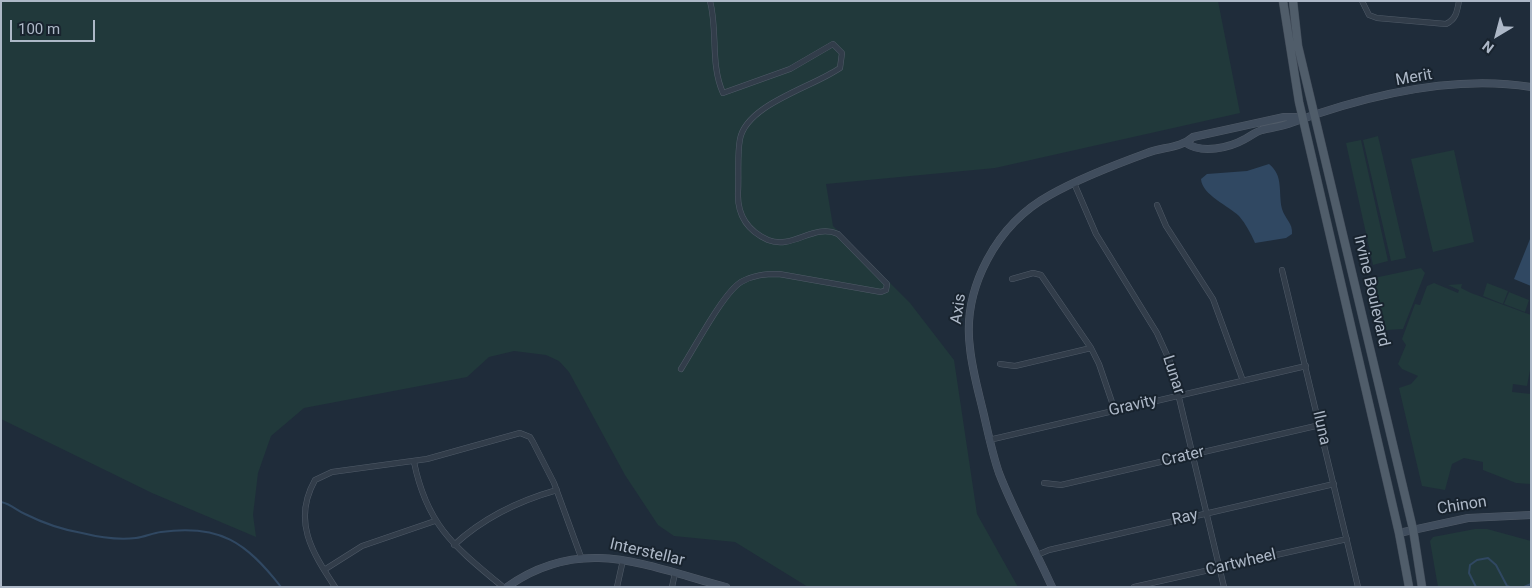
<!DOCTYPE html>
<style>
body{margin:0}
#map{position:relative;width:1532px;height:588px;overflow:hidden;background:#1f2c3a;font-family:Roboto,sans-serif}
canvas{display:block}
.frame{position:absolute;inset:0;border:2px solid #adb8c7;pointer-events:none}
.north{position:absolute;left:1472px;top:10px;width:50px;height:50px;-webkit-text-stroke:4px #18232e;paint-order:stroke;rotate:217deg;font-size:14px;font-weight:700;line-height:20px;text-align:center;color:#adb8c7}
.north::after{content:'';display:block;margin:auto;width:18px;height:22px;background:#adb8c7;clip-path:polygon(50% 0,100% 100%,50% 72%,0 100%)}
.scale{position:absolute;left:10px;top:20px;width:85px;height:22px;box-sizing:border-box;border:2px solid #adb8c7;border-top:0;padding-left:6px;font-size:15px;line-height:18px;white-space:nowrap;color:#adb8c7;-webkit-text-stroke:4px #18232e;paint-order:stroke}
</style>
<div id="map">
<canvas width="1532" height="588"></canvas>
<div class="frame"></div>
<div class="north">N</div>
<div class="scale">100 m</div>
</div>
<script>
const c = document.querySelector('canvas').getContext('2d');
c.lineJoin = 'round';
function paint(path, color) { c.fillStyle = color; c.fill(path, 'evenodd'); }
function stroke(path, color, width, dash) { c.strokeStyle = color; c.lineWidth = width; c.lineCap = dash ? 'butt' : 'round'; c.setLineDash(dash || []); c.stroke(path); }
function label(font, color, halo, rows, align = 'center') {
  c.font = font + ' Roboto,sans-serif'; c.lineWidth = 4; c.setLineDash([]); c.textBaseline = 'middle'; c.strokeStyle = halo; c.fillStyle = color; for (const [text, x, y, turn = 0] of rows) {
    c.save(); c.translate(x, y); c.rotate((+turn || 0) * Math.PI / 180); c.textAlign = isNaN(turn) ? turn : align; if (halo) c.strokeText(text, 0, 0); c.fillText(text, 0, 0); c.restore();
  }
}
paint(new Path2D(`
 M1 1H1218L1240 113 995 168 826 184 833 226 910 303 954 360 977 514 1018 587H808L735 542 674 536 658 525 625 475 569 372 559 361 546 355 514 351 489 357 467 377 304 408 271 436 258 473 253 515 256 537 152 493 1 419Z
 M1378 136 1406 258 1391 261 1363 140Z
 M1361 140 1388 261 1373 265 1346 143Z
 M1454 150 1474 242 1433 252 1411 159Z
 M1421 268 1425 273 1403 329 1386 330 1374 278Z
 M1434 283 1458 293 1459 290 1448 285 1462 284 1461 288 1471 293 1531 315V365L1527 386 1513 384 1512 392 1531 394V484L1516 483 1483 470V462L1464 458 1452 464 1445 490 1422 486 1399 388 1411 384 1418 376 1402 369 1398 364 1406 345 1402 339 1415 304 1420 305 1427 286Z
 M1487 283 1508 291 1503 304 1483 296Z
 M1509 292 1529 300 1525 312 1504 304Z
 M1475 529H1487L1531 541V587H1438L1430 541 1433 537Z`), '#21393b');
paint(new Path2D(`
 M1269 164C1284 176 1278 192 1282 209 1285 219 1293 223 1292 234L1286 238 1255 243C1251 234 1246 224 1239 216 1229 206 1202 195 1201 179L1207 174 1247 171Z
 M1530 239 1531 240V286L1514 279Z`), '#304862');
stroke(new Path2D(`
 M1 502C11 504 16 510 25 514 41 522 64 530 82 533 98 537 120 540 136 538 144 537 153 533 161 532 220 524 246 542 281 587
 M1476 587 1469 573 1470 565 1477 560 1488 558 1496 565 1507 586 1510 587
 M1524 587 1531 584`), '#304862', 2);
const street = new Path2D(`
 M1362 1 1369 15 1377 18 1446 24C1456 19 1457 12 1459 1
 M1074 183 1096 234 1157 333 1171 364 1224 587
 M1157 205 1166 226 1213 299 1243 381
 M1282 270 1358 587
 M1012 279 1033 273 1041 275 1091 348 1099 364 1115 411
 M1000 364 1015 366 1091 348
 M681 369C694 349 723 293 741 282 753 275 765 274 779 274L881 292 886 290 887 284 838 234C813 223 793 250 768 240 748 231 737 215 738 192 739 175 737 155 740 139 747 104 813 87 840 68L842 53 833 44 790 69 723 93C710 64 718 31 710 1
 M989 440 1306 366
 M414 462C427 526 455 547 503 587
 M1044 483 1061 485 1320 425
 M454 545C484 517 518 501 557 490
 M1037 555 1049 550 1334 484
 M324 570 362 546 435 521
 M335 587C312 552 292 521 315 480L332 472 427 459 520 433 530 437 533 442 554 483 581 557
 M617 587 623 560
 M672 587 675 573
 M1134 587 1347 539`);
const secondary = new Path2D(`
 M1186 143C1202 154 1229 148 1245 139 1251 136 1255 132 1262 130 1270 128 1279 127 1288 124 1361 97 1452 74 1531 87
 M1399 533 1468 518 1531 515
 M507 587C582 534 646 566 726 587
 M1052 587C1035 549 1014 512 999 473 992 453 988 432 983 411 978 390 972 369 970 348 962 288 997 224 1050 195 1080 178 1114 165 1147 153 1162 147 1181 148 1193 137L1284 117H1303`);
const primary = new Path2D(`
 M1283 1 1299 102 1399 533 1409 587
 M1293 1 1298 46 1413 529 1422 587`);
stroke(street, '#505b68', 6);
stroke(secondary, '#505b68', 8);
stroke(primary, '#3f4956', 9);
stroke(street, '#323d4a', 5);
stroke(secondary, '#404d5d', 7);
stroke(primary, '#505d6a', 8);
label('16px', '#adb8c7', '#18232e', [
 ["Merit",1414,78,-10],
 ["Irvine Boulevard",1371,291,77],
 ["Axis",959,309,-82],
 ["Lunar",1173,375,72],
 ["Gravity",1133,406,-13],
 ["Iluna",1321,428,77],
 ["Crater",1183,457,-13],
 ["Chinon",1462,506,-9],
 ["Ray",1185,518,-13],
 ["Interstellar",647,553,13],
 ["Cartwheel",1241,563,-13]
]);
</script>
